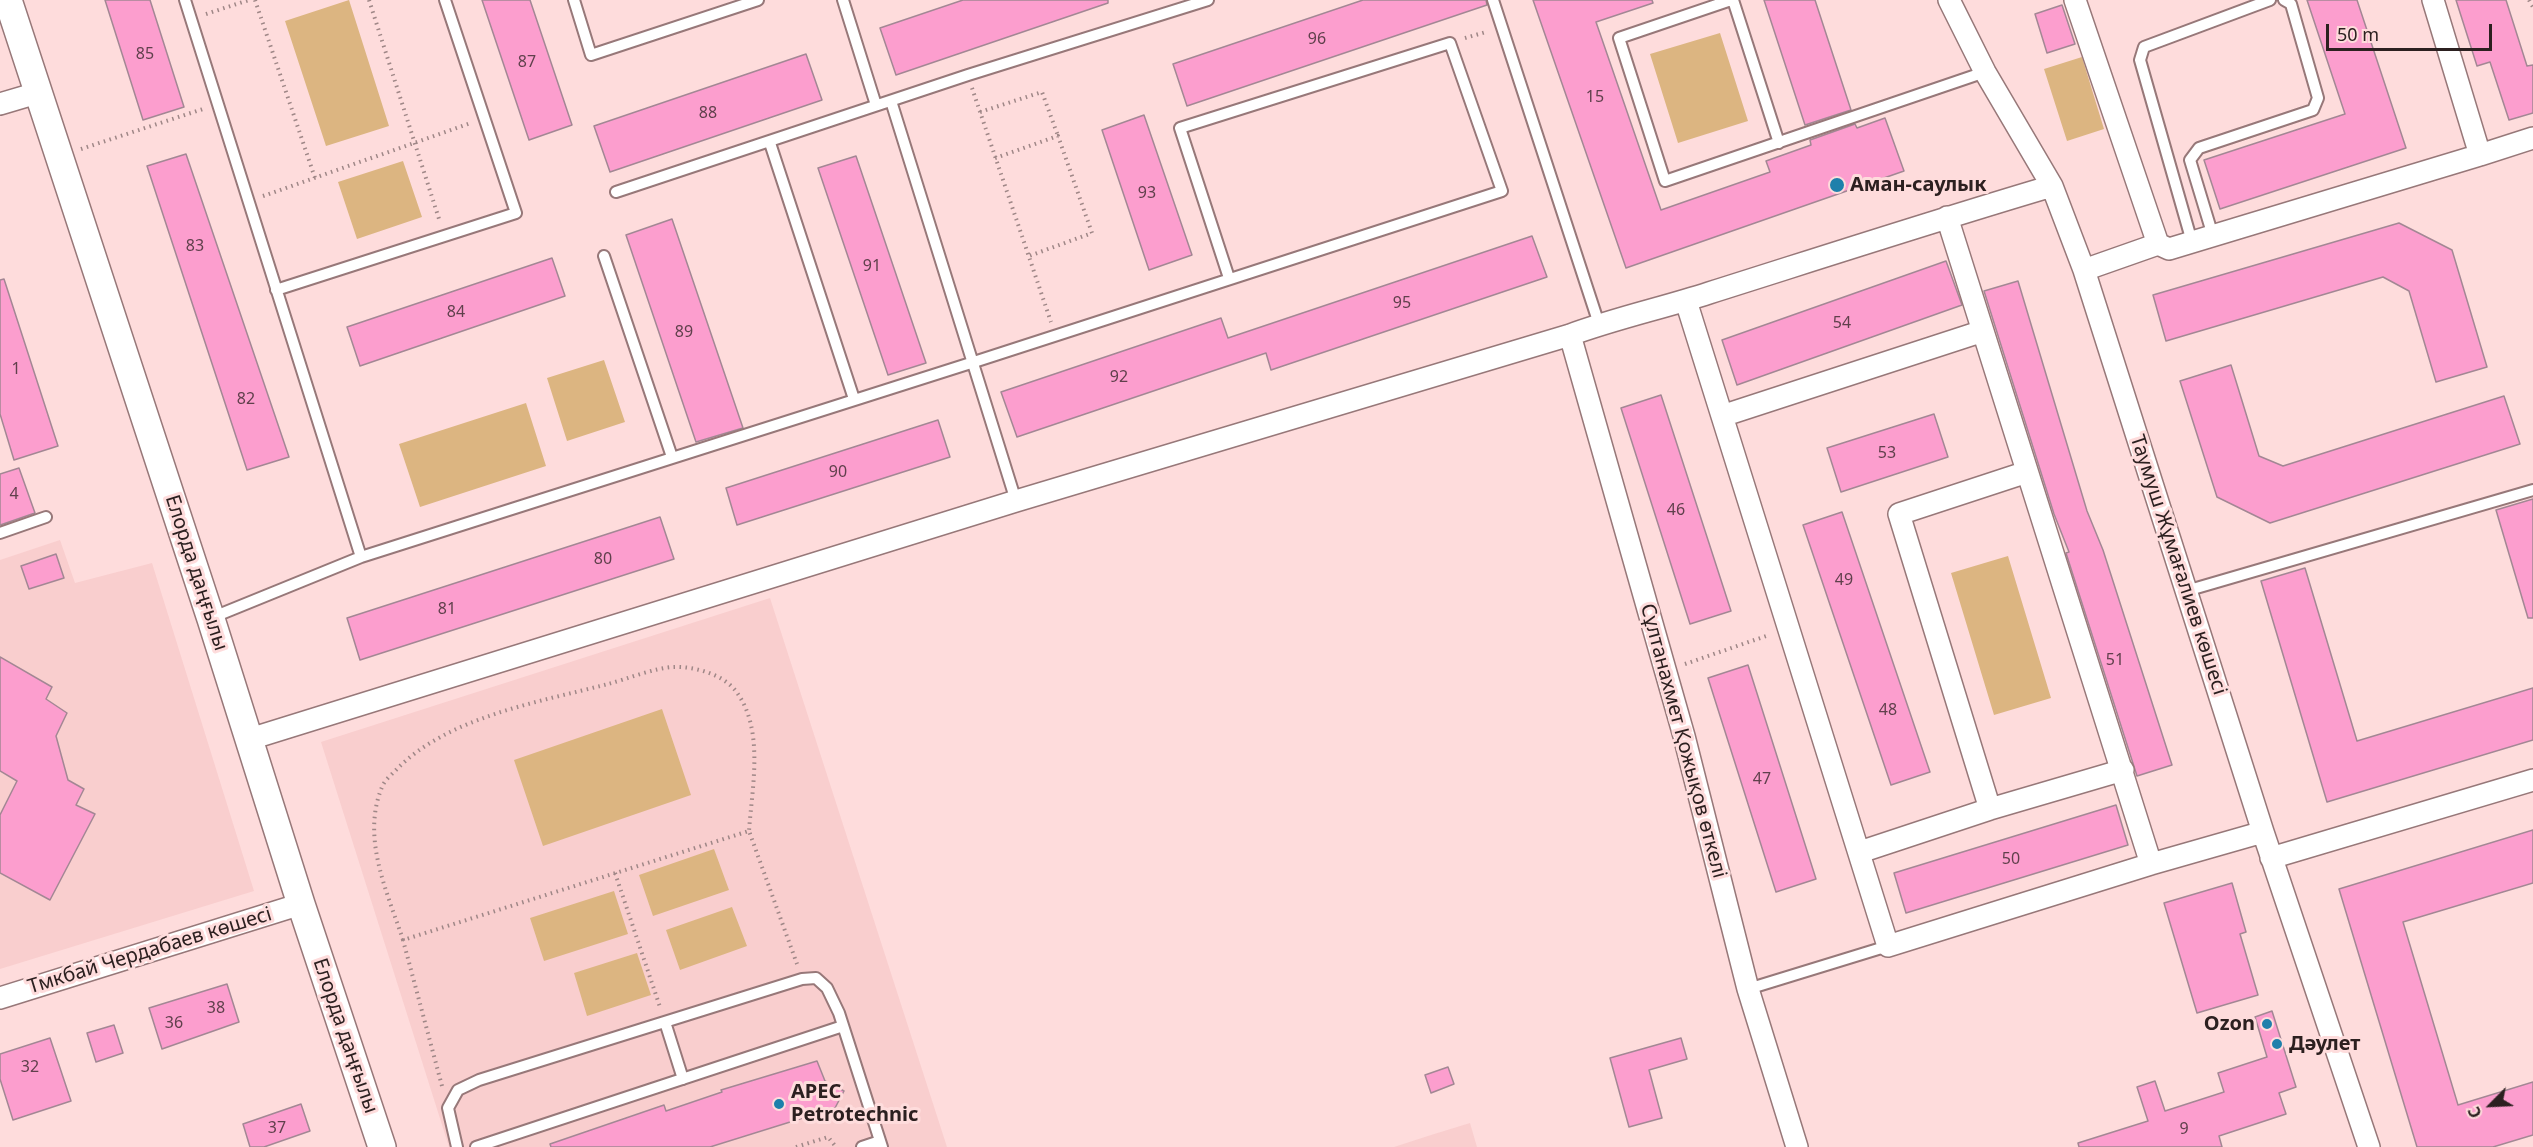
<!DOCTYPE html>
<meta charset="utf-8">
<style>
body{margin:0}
#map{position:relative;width:2533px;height:1147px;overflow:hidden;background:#fedcdc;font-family:"Noto Sans",sans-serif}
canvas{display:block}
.north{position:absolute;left:2461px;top:1075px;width:60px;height:60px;-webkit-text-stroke:4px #fedcdc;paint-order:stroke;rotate:246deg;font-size:16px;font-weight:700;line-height:24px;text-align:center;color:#2c2020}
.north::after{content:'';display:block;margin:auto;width:21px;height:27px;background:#2c2020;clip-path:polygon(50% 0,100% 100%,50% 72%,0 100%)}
.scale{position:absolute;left:2326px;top:24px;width:166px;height:27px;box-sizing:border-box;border:3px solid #2c2020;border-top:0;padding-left:8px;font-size:18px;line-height:21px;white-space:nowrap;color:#2c2020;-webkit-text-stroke:4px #fedcdc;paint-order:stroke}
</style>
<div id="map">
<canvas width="2533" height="1147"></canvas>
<div class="north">С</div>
<div class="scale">50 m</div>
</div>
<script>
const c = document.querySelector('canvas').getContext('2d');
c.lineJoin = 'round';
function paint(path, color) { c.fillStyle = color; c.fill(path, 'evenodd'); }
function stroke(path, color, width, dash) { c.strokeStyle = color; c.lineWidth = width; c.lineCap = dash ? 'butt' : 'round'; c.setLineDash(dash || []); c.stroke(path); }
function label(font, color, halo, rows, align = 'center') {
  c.font = font + ' "Noto Sans",sans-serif'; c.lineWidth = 6; c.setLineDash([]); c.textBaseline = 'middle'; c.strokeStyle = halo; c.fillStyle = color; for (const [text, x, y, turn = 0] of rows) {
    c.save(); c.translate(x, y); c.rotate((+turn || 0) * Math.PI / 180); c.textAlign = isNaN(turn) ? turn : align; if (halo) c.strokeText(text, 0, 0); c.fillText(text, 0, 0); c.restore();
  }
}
paint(new Path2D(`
 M60 540 75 583 152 563 254 891 0 969V560Z
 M770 598 947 1147H449L321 742Z
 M1470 1123 1477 1147H1394L1431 1135Z`), '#f9cece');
paint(new Path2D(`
 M349 0 389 126 326 146 285 21Z
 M1720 33 1748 121 1678 143 1650 54Z
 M2082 57 2104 129 2067 141 2044 69Z
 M403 161 422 217 357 239 338 182Z
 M604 360 625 422 567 441 547 378Z
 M526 403 546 466 420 507 399 444Z
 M2008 556 2051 698 1994 715 1951 573Z
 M662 709 691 795 543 846 514 760Z
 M714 849 729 890 653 916 639 875Z
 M614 891 628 934 544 961 530 918Z
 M732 907 747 946 680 970 666 930Z
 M637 953 651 995 587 1016 574 973Z`), '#dcb581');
const building = new Path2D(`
 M105 0H150L184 107 143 120Z
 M482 0H530L572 125 529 140Z
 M963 0H1108V3L896 75 880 28Z
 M1363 0H1486L1487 5 1187 106 1173 64Z
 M1533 0H1652L1653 3 1596 22 1661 210 1770 172 1766 161 1811 145 1810 140 1855 124 1857 128 1885 118 1904 171 1626 268Z
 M1764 0H1815L1851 110 1805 125Z
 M2307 0H2357L2406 148 2220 209 2204 160 2345 114Z
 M2456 0H2506L2527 66 2533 65V113L2509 120 2490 62 2477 66Z
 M2062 5 2075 44 2047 53 2035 14Z
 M806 54 822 100 610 172 594 126Z
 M1144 115 1192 255 1149 270 1102 130Z
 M186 154 289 457 247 470 147 166Z
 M856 156 926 363 888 375 818 168Z
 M672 219 743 428 696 442 626 235Z
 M2399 223 2452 250 2487 367 2436 382 2409 291 2383 277 2166 341 2153 295Z
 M1532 236 1547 277 1271 370 1266 353 1017 437 1001 392 1221 318 1228 338Z
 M552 258 565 296 360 366 347 327Z
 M1946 261 1962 305 1737 385 1722 340Z
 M4 279 58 446 14 460 0 414V280Z
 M2018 281 2087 511 2103 550 2172 765 2137 776 2066 553 2069 552 2054 514 1984 291Z
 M2231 365 2259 456 2283 466 2504 396 2520 444 2270 523 2217 497 2180 381Z
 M1661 395 1731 611 1690 624 1621 408Z
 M1934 414 1948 457 1841 492 1827 448Z
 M938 420 950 457 737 525 726 488Z
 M19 468 35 513 0 525V474Z
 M2533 499V618H2528L2496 510Z
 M1842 512 1930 772 1891 785 1803 525Z
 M660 517 674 559 360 660 347 618Z
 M56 554 64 578 29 589 21 566Z
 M2305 568 2357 741 2533 688V740L2327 802 2261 581Z
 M0 657 52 687 46 699 67 713 56 736 68 780 84 789 76 805 95 814 50 900 0 873V815L17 781 0 771Z
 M1748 665 1816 879 1776 892 1708 678Z
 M2116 805 2128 845 1906 913 1894 873Z
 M2533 830V883L2403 922 2458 1105 2533 1082V1135L2493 1147H2417L2339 889Z
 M2232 883 2246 932 2240 934 2258 995 2197 1013 2164 903Z
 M227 984 239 1022 162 1049 149 1008Z
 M2272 1011 2296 1087 2279 1093 2286 1114 2219 1136 2222 1147H2079L2078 1143 2148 1121 2137 1087 2155 1081 2165 1111 2224 1092 2218 1073 2267 1057 2255 1017Z
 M114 1025 123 1053 96 1062 87 1033Z
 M50 1038 71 1101 13 1120 0 1079V1054Z
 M1681 1038 1687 1059 1649 1070 1662 1118 1629 1127 1610 1058Z
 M817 1061 825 1081 844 1091 835 1108 710 1147H551L550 1144 664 1105 666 1111 722 1092 721 1090Z
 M1448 1067 1454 1084 1431 1093 1425 1075Z
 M301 1104 310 1131 264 1147H250L243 1124Z`);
paint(building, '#fc9ece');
stroke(building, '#a38794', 1.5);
const service = new Path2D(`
 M185 0 361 557
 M574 0 591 55 758 0
 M843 0 876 105
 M1493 0 1599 324
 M1731 0 1619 38 1665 181 1985 72
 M1733 0 1779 143
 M891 101 1016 501
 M770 143 854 399
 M616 192 968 75 1208 0
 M2213 236 2190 160 2199 148 2313 110 2318 98 2291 4 2284 0
 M2192 242 2140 60 2144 47 2270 0
 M604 256 672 457
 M276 290 516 213 445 0
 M0 533 46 517
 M2186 591 2533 490
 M211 618 361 557 974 362 1502 191 1450 43 1180 128 1229 278
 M1748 989 1888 946
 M665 1022 683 1079
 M457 1147 448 1108 458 1090 479 1080 802 979 816 978 827 988 839 1013 882 1147
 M476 1147 843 1026
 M862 1147 880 1141`);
const minor = new Path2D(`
 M1949 0 1985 72 2052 186 2084 270 2263 832 2369 1147
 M2075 0 2158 244 2169 249 2480 155
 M2433 0 2480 155 2533 138
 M0 104 37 93
 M2084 270 2158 244
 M1686 301 1888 946 2151 864 1947 217
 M1570 335 1684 736 1748 989 1797 1147
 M1722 416 1983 331
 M250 739 1016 501 1570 335C1616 318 1663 308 1709 293 1823 257 1937 220 2052 186
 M1990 809 1899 514 2027 472
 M1860 852 1990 809 2123 770
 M2271 858 2533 780
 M2151 864 2263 832
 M0 998 301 904`);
const tertiary = new Path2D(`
 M8 0 211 619 301 904 382 1147`);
stroke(service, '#977879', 14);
stroke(minor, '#977879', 24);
stroke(tertiary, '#977879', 30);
stroke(new Path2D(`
 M255 0 315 178
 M369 0 440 222
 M2529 0 2533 7
 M206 14 249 0
 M1465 38 1486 32
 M972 88 1051 322
 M980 112 1042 92 1058 136
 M81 149 203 109
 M995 158 1058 136 1092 233 1029 256
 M263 196 471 123
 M1685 664 1769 635
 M615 873 660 1007
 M403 940C387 891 361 838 382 787 384 781 391 775 396 770 447 717 539 702 608 684 627 679 654 668 673 667 693 666 722 674 735 690 765 728 752 787 749 831
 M442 1086 403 940 749 831 797 964
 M796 1147 828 1137 836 1147`), '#9f8787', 4, [1.5, 4.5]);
stroke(service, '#fff', 10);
stroke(minor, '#fff', 21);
stroke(tertiary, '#fff', 27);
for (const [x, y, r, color] of [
 [1837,185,8,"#1e80ab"],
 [2267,1024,6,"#1e80ab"],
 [2277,1044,6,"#1e80ab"],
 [779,1104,6,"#1e80ab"]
]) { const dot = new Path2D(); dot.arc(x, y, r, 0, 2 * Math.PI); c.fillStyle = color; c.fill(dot); stroke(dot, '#fedcdc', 2); }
label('16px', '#60404c', null, [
 ["96",1317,39],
 ["85",145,54],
 ["87",527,62],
 ["15",1595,97],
 ["88",708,113],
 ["93",1147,193],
 ["83",195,246],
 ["91",872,266],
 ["95",1402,303],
 ["84",456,312],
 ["54",1842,323],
 ["89",684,332],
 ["1",16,369],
 ["92",1119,377],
 ["82",246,399],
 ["53",1887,453],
 ["90",838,472],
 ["4",14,494],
 ["46",1676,510],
 ["80",603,559],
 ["49",1844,580],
 ["81",447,609],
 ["51",2115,660],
 ["48",1888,710],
 ["47",1762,779],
 ["50",2011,859],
 ["38",216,1008],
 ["36",174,1023],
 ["32",30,1067],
 ["37",277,1128],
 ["9",2184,1129]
]);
label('bold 20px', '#2c2020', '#fedcdc', [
 ["Аман-саулык",1850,185],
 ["Ozon",2255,1024,"right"],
 ["Дәулет",2289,1044],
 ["APEC",791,1092],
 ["Petrotechnic",791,1115]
], 'left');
label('20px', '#2c2020', '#fedcdc', [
 ["Таумуш Жұмағалиев көшесі",2178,565,72],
 ["Елорда даңғылы",196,573,72],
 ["Сұлтанахмет Қожықов өткелі",1683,741,75],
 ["Тмкбай Чердабаев көшесі",150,951,-17],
 ["Елорда даңғылы",345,1036,71]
]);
</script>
